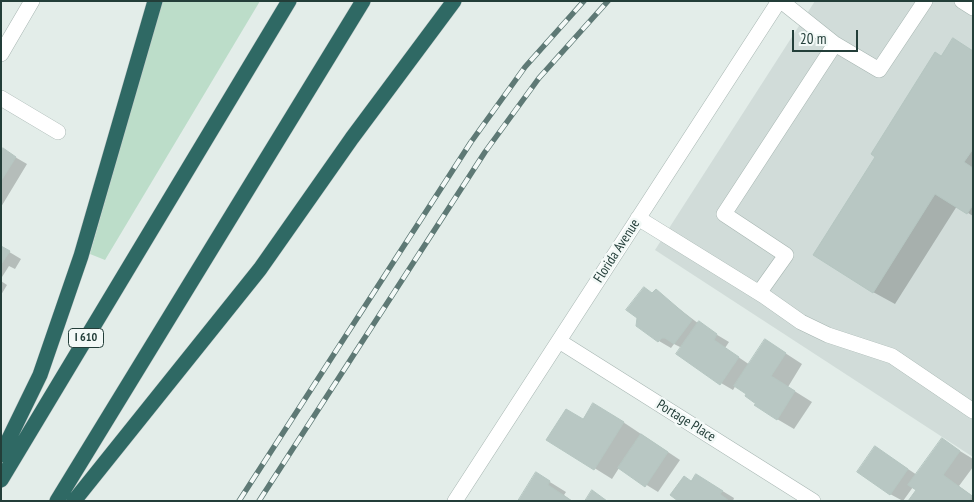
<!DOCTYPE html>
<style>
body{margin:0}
#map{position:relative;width:974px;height:502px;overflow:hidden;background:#e3ede9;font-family:"PT Sans Narrow",sans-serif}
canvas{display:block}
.frame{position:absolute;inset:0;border:2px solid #233e39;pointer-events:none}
.scale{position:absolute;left:792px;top:30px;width:66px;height:22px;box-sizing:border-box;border:2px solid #233e39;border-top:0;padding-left:6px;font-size:15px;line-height:18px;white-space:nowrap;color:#233e39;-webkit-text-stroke:4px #f3f9f7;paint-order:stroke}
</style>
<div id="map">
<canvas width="974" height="502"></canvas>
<div class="frame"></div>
<div class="scale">20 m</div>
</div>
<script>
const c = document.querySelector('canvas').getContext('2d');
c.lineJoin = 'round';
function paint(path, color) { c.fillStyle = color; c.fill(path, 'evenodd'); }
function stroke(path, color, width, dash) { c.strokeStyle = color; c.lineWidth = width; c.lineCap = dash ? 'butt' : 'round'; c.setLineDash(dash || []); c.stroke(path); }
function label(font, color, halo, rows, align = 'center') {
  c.font = font + ' "PT Sans Narrow",sans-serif'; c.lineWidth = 5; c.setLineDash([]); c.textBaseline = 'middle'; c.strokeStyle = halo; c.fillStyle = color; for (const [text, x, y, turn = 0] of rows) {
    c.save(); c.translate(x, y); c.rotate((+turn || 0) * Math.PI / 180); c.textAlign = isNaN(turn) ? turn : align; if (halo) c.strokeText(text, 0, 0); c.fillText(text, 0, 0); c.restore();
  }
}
paint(new Path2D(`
 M815 1H973V457L655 250Z`), '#d1dcd9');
paint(new Path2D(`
 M162 1H260L105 260 90 254Z`), '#bcddc9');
paint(new Path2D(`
 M973 51V216L957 206 895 304 873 292 942 57Z
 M3 150 27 164 1 207V154Z
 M1 247 21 259 15 269 9 266 2 277Z
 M1 281 7 285 1 295Z
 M656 291 699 324 729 342 725 348 750 365 782 351 802 364 788 387 812 402 794 429 777 419 736 385 733 390 721 383 682 348 674 344 671 348 659 341 653 294Z
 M611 414 680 460 658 492 619 468 612 479 548 439 584 420Z
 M942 440 973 459V467L959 486 973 496V501H910L917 490 913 487 903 501 890 494 887 455 917 475Z
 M537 474 566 492 564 495 572 501H519Z
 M692 482 711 484 734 498 733 501H680Z`), '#0003');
const building = new Path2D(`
 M953 38 973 51V149L964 162 973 168V205L967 214 935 194 873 293 813 255 875 157 871 154 935 52 941 56Z
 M3 148 16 157 1 181V151Z
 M1 246 10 251 2 263H1Z
 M644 287 652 293 656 289 692 320 674 344 665 338H662L658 342 636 326 637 318 626 310Z
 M699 321 717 334 714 340 739 357 720 385 676 354Z
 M765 339 786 353 771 376 795 391 777 420 754 405 756 404 745 396 746 394 734 386Z
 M593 403 624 422 594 470 546 440 566 409 583 419Z
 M641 434 668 452 645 487 618 468Z
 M942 438 960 451 943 475 972 496 969 501H908L916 490 908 485Z
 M875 446 908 469 890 495 857 472Z
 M536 472 550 481 548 485 572 501H518Z
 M696 474 723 491 720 494 729 501H678L670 495 684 476 691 481Z
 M592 490 607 501H585Z`);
paint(building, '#b8c7c3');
stroke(building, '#b5c6c1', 1);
const minor = new Path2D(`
 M781 1 835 44
 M962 1 973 8
 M1 54 32 1
 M1 98 58 132
 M638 218 764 296 801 322 828 335 892 356 973 411
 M759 293 786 255 724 214 835 44 879 70 925 1
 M559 341 813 501
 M455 501 779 1`);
const highway = new Path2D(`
 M1 455 40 375 81 256 155 1
 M1 480 289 1
 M57 501 363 1
 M74 501 260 269 352 138 454 1`);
stroke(minor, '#a6b5b1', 16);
stroke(highway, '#c1c9c8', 16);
stroke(minor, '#fff', 15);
stroke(highway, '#2f6964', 15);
const rail = new Path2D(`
 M239 501 471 142 525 67 584 1
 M259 501 485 152 539 78 608 1`);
stroke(rail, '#5e7975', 5.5);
stroke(rail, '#f3f9f7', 4, [11]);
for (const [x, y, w] of [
 [86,338,35]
]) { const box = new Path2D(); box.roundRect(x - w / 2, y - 9.5, w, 19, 4); c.fillStyle = '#f3f9f7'; c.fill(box); stroke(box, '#233e39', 1); }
label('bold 12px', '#233e39', null, [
 ["I 610",86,338]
]);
label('14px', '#233e39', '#f3f9f7', [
 ["Florida Avenue",617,251,-57],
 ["Portage Place",686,421,32]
]);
</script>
